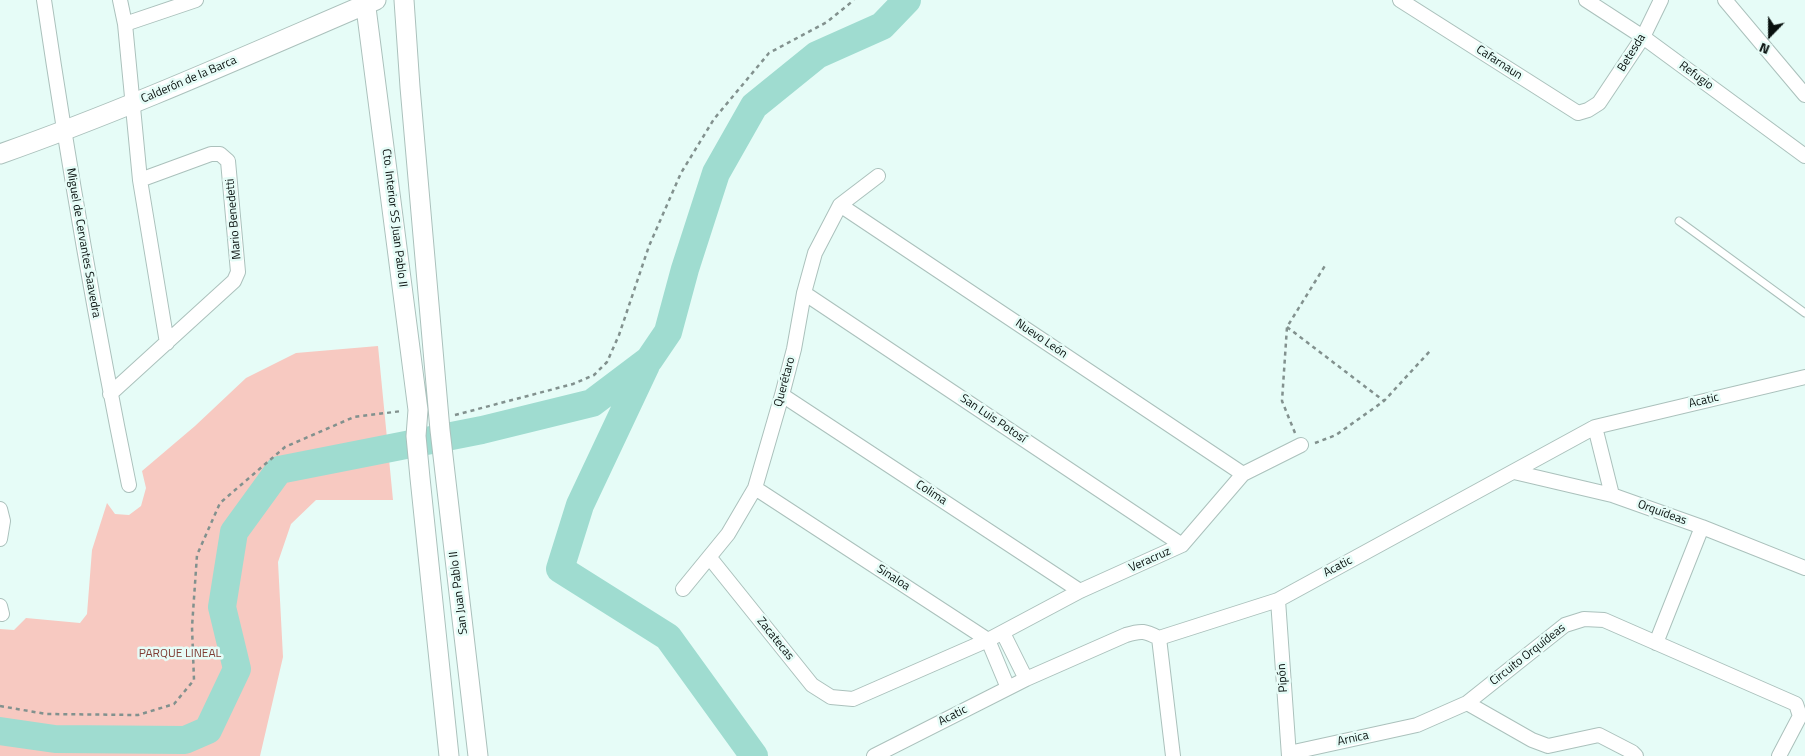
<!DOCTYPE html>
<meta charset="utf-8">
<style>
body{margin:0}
#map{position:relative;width:1805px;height:756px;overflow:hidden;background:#e6fcf7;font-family:"Titillium Web",sans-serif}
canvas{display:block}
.north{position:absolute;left:1745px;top:10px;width:50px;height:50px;-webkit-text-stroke:4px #e6fcf7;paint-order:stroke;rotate:202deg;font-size:14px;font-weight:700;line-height:20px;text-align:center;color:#08100e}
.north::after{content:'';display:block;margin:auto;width:18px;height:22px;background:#08100e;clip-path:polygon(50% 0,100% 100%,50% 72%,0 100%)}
</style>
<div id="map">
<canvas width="1805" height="756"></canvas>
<div class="north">N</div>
</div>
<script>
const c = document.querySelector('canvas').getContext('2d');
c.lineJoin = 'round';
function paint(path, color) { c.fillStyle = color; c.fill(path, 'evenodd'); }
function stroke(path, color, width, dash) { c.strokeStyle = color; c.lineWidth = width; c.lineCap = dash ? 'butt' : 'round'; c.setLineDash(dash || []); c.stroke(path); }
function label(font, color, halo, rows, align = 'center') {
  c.font = font + ' "Titillium Web",sans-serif'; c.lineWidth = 5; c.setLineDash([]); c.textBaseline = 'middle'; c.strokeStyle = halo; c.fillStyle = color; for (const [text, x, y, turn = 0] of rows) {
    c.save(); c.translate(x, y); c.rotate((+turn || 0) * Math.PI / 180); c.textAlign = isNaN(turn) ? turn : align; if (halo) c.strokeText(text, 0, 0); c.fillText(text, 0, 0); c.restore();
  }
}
paint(new Path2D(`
 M378 346 393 500H316L291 524 278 562 283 657 260 756H0V629L14 630 26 618 80 623 87 614 92 550 107 503 115 514 129 515 141 506 146 488 142 471 195 426 246 378 296 353Z`), '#f7c9c1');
stroke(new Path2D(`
 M646 365 580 505 560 569 668 637 754 756
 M0 731 55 739 185 740 208 730 237 669 222 607 234 532 279 470 482 430 592 403 649 360 668 332 685 269 716 173 754 106 817 55 882 26 907 0`), '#9fdcd0', 28);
const lane = new Path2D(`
 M1679 221 1805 313`);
const street = new Path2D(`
 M44 0C68 162 96 324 129 485
 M120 0 125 24 140 180 167 343
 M1400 0 1578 113 1588 110 1599 103 1643 37 1661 0
 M1586 0 1643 37 1805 156
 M1725 0 1805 95
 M125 24 196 0
 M840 205 1243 474
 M804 293 1182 545
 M110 394 234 281 238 272 228 161 220 154H211L140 180
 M782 395 1080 591
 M1595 427 1612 495
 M1514 472 1612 495 1702 527 1805 568
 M755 488 988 640 1008 688
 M0 509 3 521 0 539
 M710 558 812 685 831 697 853 699 988 640 1080 591 1182 545 1243 474 1301 445
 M683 589 728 534 755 488 782 395 794 349 804 293 815 253 840 205 878 176
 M1278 600 1289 756
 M0 606 2 614
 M1003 633 1026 679
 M1159 638 1173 756
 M1656 643 1702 527
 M1467 703 1532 740 1548 746 1599 735 1632 752 1636 756
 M1289 753 1417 725 1467 703 1565 625 1584 619 1604 620 1796 704 1800 716 1779 756
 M874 756 1026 679 1126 635C1142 630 1145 631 1159 638L1278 600 1595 427 1805 377`);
const secondary = new Path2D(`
 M365 0 418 410 416 436 420 478 449 756
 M404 0 410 87 440 430 478 756
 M0 154C128 109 252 53 376 0`);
stroke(lane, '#abc1bc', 9);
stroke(street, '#abc1bc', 16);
stroke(secondary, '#abc1bc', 21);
stroke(new Path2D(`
 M1287 327 1384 401
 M455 415 573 384 594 375 607 362 619 335 649 246 681 173 714 119 769 53 827 22 854 0
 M1295 433 1282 401 1287 327 1326 264
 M1315 443 1336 435 1384 401 1430 351
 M0 706 46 714 138 715 174 704 194 680 192 627 197 555 220 503 285 447 354 417 402 411`), '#82918e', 2.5, [4, 4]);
stroke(lane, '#fff', 7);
stroke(street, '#fff', 14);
stroke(secondary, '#fff', 19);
label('12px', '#08100e', '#e6fcf7', [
 ["Betesda",1632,53,-58],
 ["Cafarnaun",1499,63,33],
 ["Refugio",1696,76,36],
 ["Calderón de la Barca",189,80,-23],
 ["Cto. Interior SS Juan Pablo II",394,218,83],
 ["Mario Benedetti",234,219,-95],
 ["Miguel de Cervantes Saavedra",83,243,80],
 ["Nuevo León",1041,339,34],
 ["Querétaro",785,382,-75],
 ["Acatic",1704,401,-13],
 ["San Luis Potosí",993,419,34],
 ["Colima",931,493,33],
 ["Orquídeas",1662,513,20],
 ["Veracruz",1150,560,-24],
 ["Acatic",1338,567,-28],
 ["Sinaloa",893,578,33],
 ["San Juan Pablo II",459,593,-97],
 ["Zacatecas",775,639,51],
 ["Circuito Orquídeas",1528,655,-38],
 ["Pipón",1283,678,-94],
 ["Acatic",953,716,-27],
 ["Arnica",1353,739,-12]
]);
label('12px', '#7f3c33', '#e6fcf7', [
 ["PARQUE LINEAL",180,654]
]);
</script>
